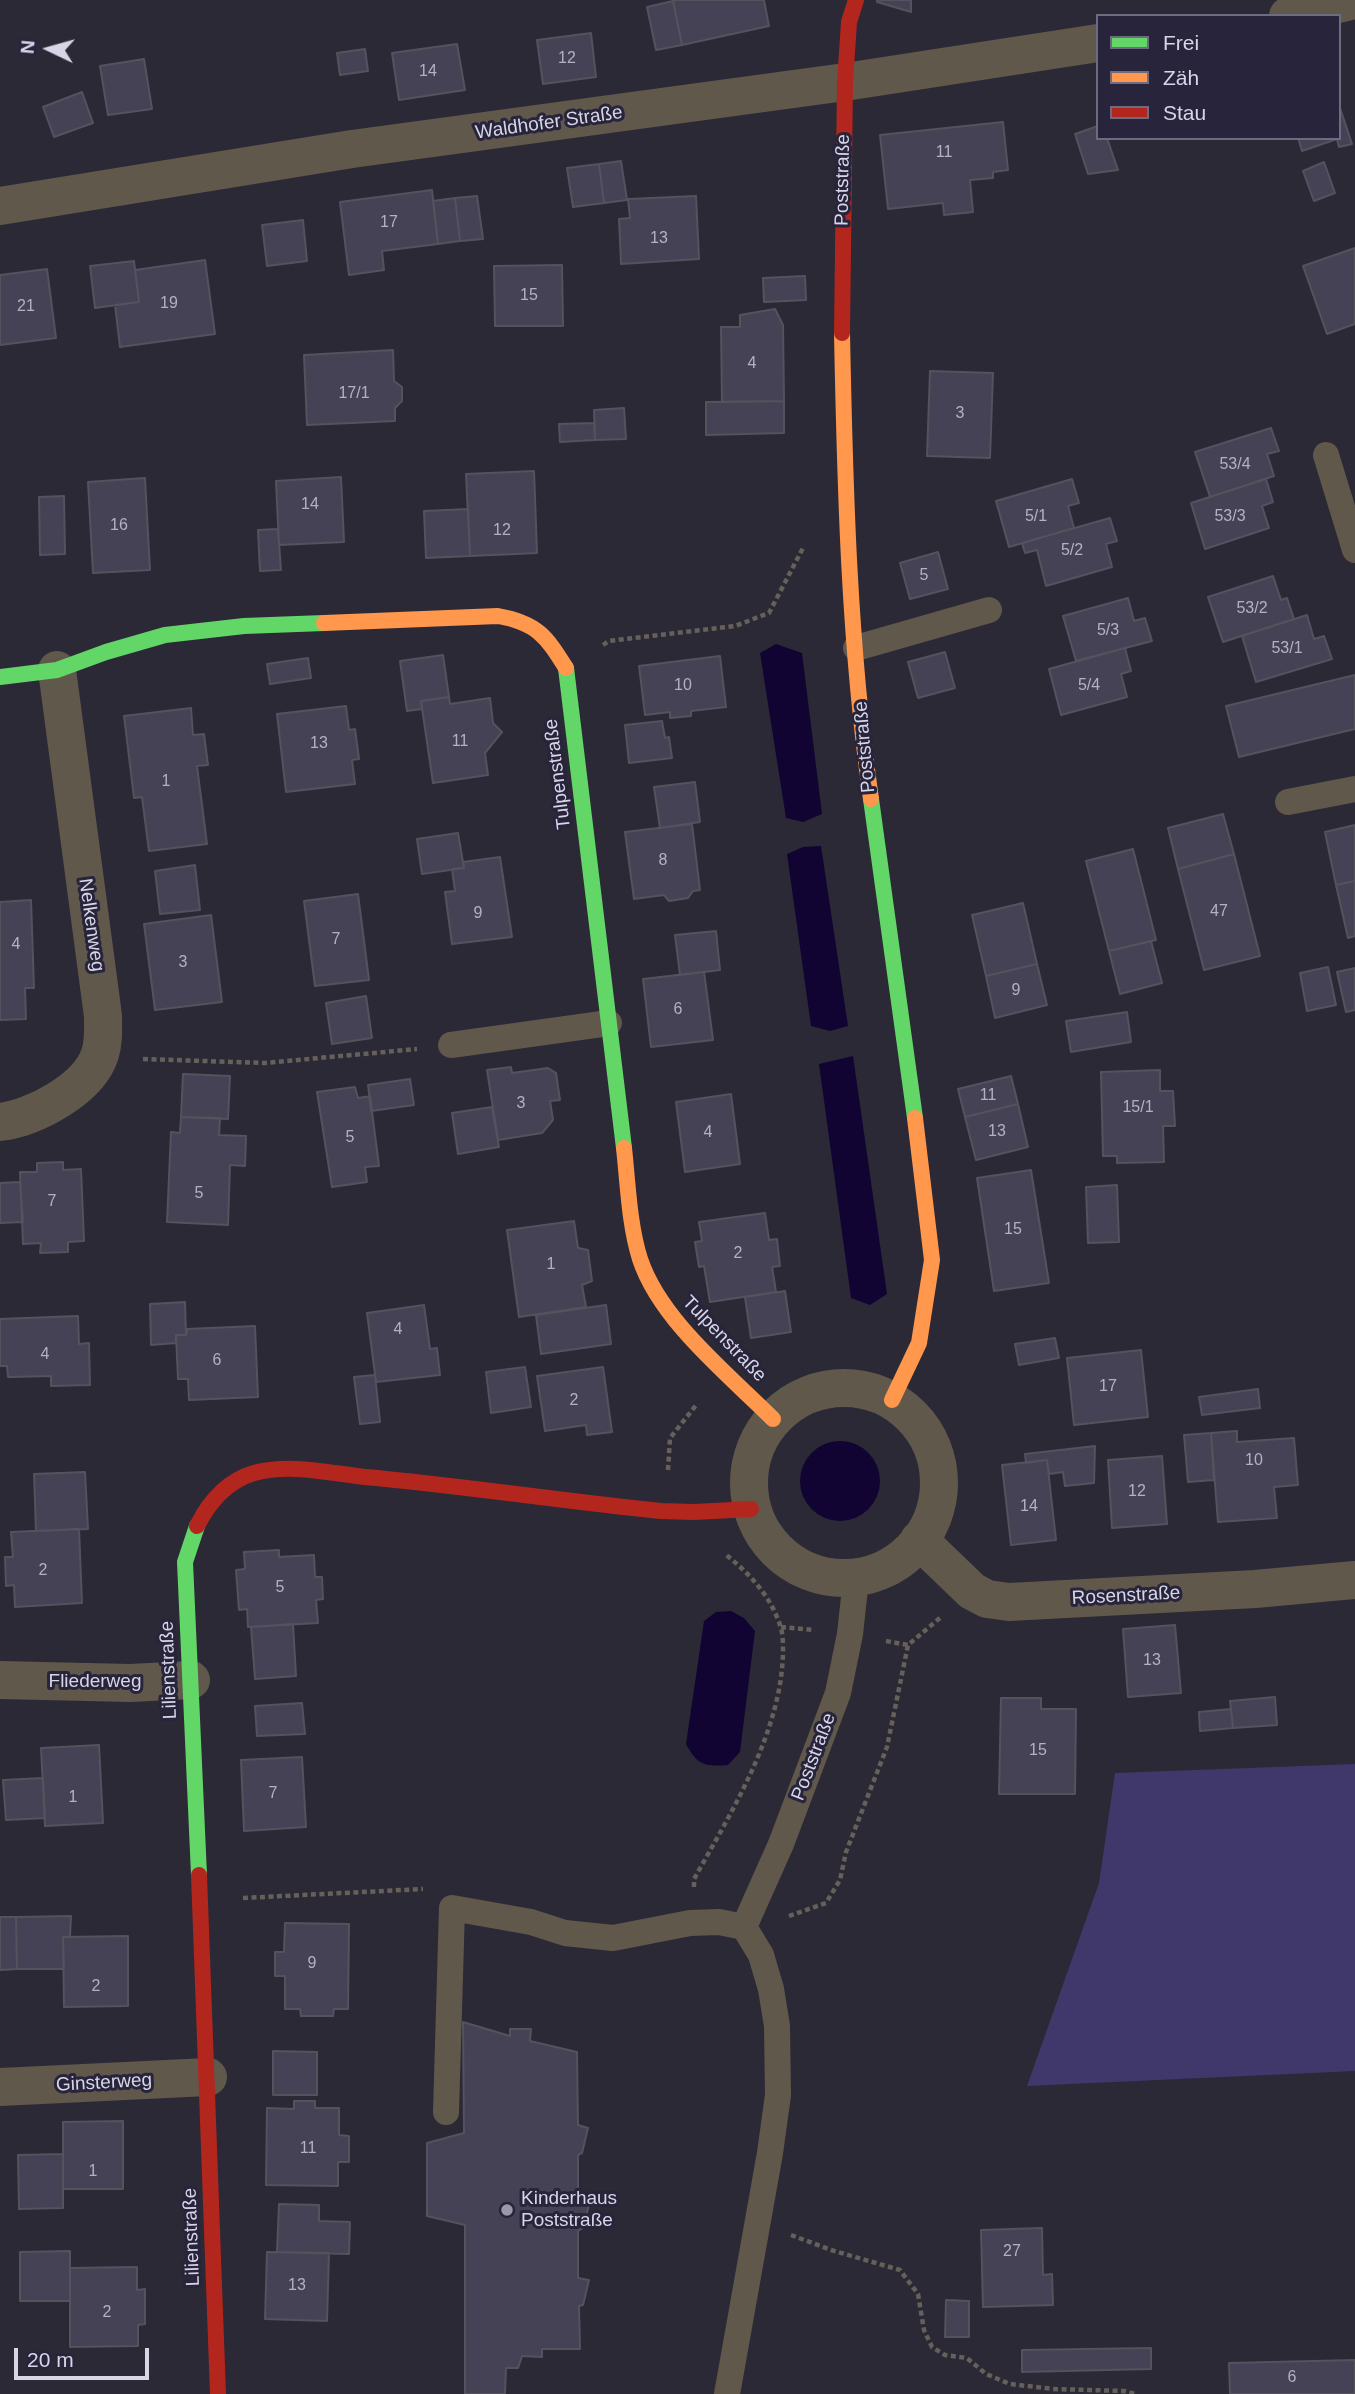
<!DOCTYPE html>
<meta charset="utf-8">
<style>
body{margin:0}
#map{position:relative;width:1355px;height:2394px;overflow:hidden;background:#2b2936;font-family:Arial,sans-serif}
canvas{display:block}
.legend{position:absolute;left:1096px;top:14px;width:245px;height:126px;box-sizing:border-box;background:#27243b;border:2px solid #6d6b7f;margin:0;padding:9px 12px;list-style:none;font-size:21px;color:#d7d6e6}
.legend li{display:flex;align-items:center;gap:14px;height:35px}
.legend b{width:35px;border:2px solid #6d6b7f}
.north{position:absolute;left:14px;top:14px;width:70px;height:70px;-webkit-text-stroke:5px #27243b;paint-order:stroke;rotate:275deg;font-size:19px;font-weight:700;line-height:28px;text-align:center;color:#d7d6e6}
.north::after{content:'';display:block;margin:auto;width:24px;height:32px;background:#d7d6e6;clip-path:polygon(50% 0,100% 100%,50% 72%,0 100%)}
.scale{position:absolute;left:14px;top:2348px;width:135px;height:32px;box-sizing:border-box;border:4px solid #d7d6e6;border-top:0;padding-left:9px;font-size:21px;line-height:24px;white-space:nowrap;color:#d7d6e6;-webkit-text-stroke:5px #27243b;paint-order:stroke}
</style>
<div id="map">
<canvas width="1355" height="2394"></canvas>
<ul class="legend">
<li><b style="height:9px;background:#63d668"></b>Frei</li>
<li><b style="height:9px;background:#ff974d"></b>Zäh</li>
<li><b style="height:9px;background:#b3261e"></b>Stau</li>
</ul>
<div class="north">N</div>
<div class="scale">20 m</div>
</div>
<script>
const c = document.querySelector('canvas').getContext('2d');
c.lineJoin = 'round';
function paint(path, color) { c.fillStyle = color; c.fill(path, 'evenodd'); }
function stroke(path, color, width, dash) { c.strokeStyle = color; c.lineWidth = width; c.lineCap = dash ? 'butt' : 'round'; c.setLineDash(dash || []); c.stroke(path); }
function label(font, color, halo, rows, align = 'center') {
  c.font = font + ' Arial,sans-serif'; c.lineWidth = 6; c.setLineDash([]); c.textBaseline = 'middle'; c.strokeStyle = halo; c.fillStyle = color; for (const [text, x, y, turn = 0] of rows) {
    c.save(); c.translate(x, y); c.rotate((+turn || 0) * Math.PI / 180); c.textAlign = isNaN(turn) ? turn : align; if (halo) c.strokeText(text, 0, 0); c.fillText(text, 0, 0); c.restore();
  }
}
paint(new Path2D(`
 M1355 1764V2071L1027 2086 1099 1883 1115 1773Z`), '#40376a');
paint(new Path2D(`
 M776 644 802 653 822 814 803 822 786 818 760 653Z
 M821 846 848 1026 830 1031 811 1026 787 854 803 847Z
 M853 1056 887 1294 870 1305 851 1298 819 1064Z
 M800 1481a40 40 0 1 1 80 0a40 40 0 1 1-80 0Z
 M731 1611 744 1618 755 1631 740 1752 728 1765C705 1767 697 1765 686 1744L704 1621 716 1612Z`), '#120432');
const building = new Path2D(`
 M673 0H764L769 26 682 45Z
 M877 0H911V12L877 2Z
 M673 1 682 45 656 50 647 7Z
 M591 33 596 77 543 84 537 40Z
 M457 44 465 90 399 100 392 53Z
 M365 49 368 71 340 75 337 53Z
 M144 59 152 109 108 115 100 66Z
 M82 92 93 123 54 137 43 107Z
 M1339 105 1352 144 1339 147 1337 139 1302 151 1298 138H1339Z
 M1003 122 1008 170 993 172V178L970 180 973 212 944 215 943 203 888 209 880 135Z
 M1098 126V138H1107L1118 170 1088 174 1075 134Z
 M621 161 627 200 604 203 599 164Z
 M1324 162 1335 193 1314 201 1303 171Z
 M599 164 604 203 573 207 567 168Z
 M432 190 438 244 382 251 384 270 349 275 340 202Z
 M477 196 483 239 460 241 455 198Z
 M696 196 699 259 621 264 619 219 630 218 628 199Z
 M455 198 460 241 438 244 433 201Z
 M303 220 307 261 267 266 262 225Z
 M1355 248V324L1327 334 1303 266Z
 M205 260 215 334 120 347 115 305 139 302 135 270Z
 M134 261 139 302 95 308 90 266Z
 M562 265 563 326H495L494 266Z
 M47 269 56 338 0 345V275Z
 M805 276 806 300 764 302 763 278Z
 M775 309 783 325 784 401 722 402 721 327H740V315Z
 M393 350 394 381 402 387V401L395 408V421L307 425 304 355Z
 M930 371 993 373 990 458 927 456Z
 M784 401V433L706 435V402Z
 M624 408 626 439 595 440 594 410Z
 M594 423 595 440 560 442 559 424Z
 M1271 428 1279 451 1267 454 1274 476 1210 497 1195 452Z
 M534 471 537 553 470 556 466 474Z
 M341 477 344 542 279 545 276 481Z
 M145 478 150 570 93 573 88 482Z
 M1072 479 1079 503 1068 506 1074 528 1009 547 996 501Z
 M1266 479 1273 502 1262 506 1269 528 1205 549 1191 503Z
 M64 496 65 554 40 555 39 497Z
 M468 509 470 556 426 558 424 511Z
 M1110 518 1117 541 1106 544 1112 567 1046 586 1037 550 1025 553 1022 543Z
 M278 529 281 570 260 571 258 530Z
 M938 552 948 589 910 599 900 563Z
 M1273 576 1281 600 1287 598 1294 619 1223 642 1208 597Z
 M1128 598 1134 621 1145 618 1152 641 1076 661 1063 616Z
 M1307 615 1314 639 1324 636 1332 659 1256 682 1242 636Z
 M1125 648 1131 671 1121 674 1127 697 1061 715 1049 669Z
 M945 652 955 688 918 698 908 662Z
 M443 655 449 697 421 701 422 709 407 711 400 661Z
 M720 656 726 707 691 711V716L670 718V712L645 715 639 666Z
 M308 658 311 678 270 684 267 664Z
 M1355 675V729L1239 757 1226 706Z
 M449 697 450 704 490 698 493 723 502 732 485 753 488 775 433 783 421 701Z
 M346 706 349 730 355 729 359 759 352 760 355 784 286 792 277 714Z
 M191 708 193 735 204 734 208 765 197 766 207 844 149 851 142 797 134 798 124 716Z
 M662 721 665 738 669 737 672 758 629 763 625 725Z
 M695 782 700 822 660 828 654 787Z
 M1223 814 1234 854 1178 869 1168 828Z
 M692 824 700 890 693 891 688 898 669 901 664 895 634 899 625 832Z
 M1355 825V881L1336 885 1325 832Z
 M458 833 464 868 422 874 417 839Z
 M1133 849 1156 940 1109 951 1086 861Z
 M1234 854 1260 956 1204 970 1178 869Z
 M500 857 512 937 452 944 445 892 455 891 452 869 464 868 463 862Z
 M195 865 200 910 160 914 155 871Z
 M1355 881V936L1348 938 1336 885Z
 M358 894 369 980 315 986 304 901Z
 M31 900 34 988H25L26 1019 0 1020V902Z
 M1023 903 1037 964 986 976 972 915Z
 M211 915 222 1002 155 1010 144 924Z
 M716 931 720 970 680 975 675 935Z
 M1151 941 1162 983 1120 994 1109 951Z
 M1037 964 1047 1005 995 1018 986 976Z
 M1328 967 1336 1005 1307 1011 1300 973Z
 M1355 968V1010L1346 1012 1337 972Z
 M704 972 713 1040 651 1047 643 979Z
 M366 996 372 1038 332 1044 326 1003Z
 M1127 1012 1131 1042 1071 1052 1066 1021Z
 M511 1067 512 1073 548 1068 556 1073 560 1100 550 1101 553 1120 542 1133 498 1140 487 1070Z
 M1160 1070V1091H1173L1175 1126H1163L1164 1162 1117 1163V1156H1103L1101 1072Z
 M183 1074 230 1076 228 1119 181 1117Z
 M1011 1076 1018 1104 965 1117 958 1089Z
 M410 1079 414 1105 371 1111 368 1085Z
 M355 1087 358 1098 370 1096 379 1166 365 1167 367 1182 332 1187 317 1092Z
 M731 1094 740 1164 685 1172 676 1102Z
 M1018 1104 1028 1147 976 1160 965 1117Z
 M492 1107 499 1147 458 1154 452 1113Z
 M181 1117 220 1118 219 1135 246 1136 245 1166 230 1165 228 1225 167 1222 171 1132 180 1133Z
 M63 1162V1170L81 1169 84 1241 68 1242V1252L40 1253 41 1243 23 1244 20 1172H37V1163Z
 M1031 1170 1049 1283 994 1291 977 1178Z
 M20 1182 23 1222 0 1223V1183Z
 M1117 1185 1119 1242 1088 1243 1086 1187Z
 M765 1213 769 1240 777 1239 780 1266 772 1267 776 1292 710 1302 704 1266 699 1267 695 1242 702 1241 699 1222Z
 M574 1221 578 1248 588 1250 592 1281 582 1285 586 1307 519 1317 507 1230Z
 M785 1291 791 1332 751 1338 745 1297Z
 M185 1302 186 1335H176V1343L151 1345 150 1304Z
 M424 1305 430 1349 437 1348 440 1375 376 1382 367 1313Z
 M606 1305 611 1344 541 1354 536 1315Z
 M78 1316 79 1344 89 1343 90 1385 51 1386V1376L8 1377 7 1366H0V1319Z
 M255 1326 258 1397 189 1400 188 1379H178L176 1335H186L187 1329Z
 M1055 1338 1059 1358 1019 1365 1015 1344Z
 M1141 1350 1148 1417 1074 1425 1067 1358Z
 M525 1367 531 1407 491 1413 486 1372Z
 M603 1367 612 1432 587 1435 586 1425 545 1431 537 1376Z
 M375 1375 380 1422 360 1424 354 1377Z
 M1258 1389 1260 1408 1202 1415 1199 1397Z
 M1237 1431V1442L1294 1438 1298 1485 1274 1487 1277 1518 1218 1522 1211 1433Z
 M1211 1433 1214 1480 1188 1482 1184 1435Z
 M1095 1446 1094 1483 1065 1486 1063 1472 1049 1474 1047 1460 1026 1463 1025 1454Z
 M1162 1456 1167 1524 1112 1528 1108 1460Z
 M1047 1460 1056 1540 1011 1545 1002 1465Z
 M85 1472 88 1529 36 1531 34 1474Z
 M79 1529 82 1603 15 1607 14 1585 6 1586 5 1557H13L11 1532Z
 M279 1550V1557L314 1555 315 1577H322L323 1599 316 1600 318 1623 248 1627 247 1609 239 1610 236 1570 245 1569 244 1552Z
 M293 1624 296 1676 255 1679 251 1627Z
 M1175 1625 1181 1693 1128 1697 1123 1629Z
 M1275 1697 1277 1725 1233 1728 1230 1701Z
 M1001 1698H1041V1709H1076L1075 1794H999Z
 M302 1703 305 1734 257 1736 255 1706Z
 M1231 1709 1233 1728 1200 1731 1199 1712Z
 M99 1745 103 1823 45 1826 41 1748Z
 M302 1757 306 1827 244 1831 241 1760Z
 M43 1778 45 1818 6 1820 3 1780Z
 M71 1916 70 1937H63L64 1969H17L16 1917Z
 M0 1917H16L17 1969 0 1970Z
 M285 1923 349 1924 348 2009H334L333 2016H301L300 2009H285V1976H275V1952H284Z
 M128 1936V2006L64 2007 63 1937Z
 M463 2022 510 2036V2029H531L530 2041 577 2052 578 2125 588 2128 582 2153 578 2155V2201L589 2205 583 2228 578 2231V2278L589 2280 583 2305 579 2306 580 2349H542V2357L522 2356 518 2368H506L505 2394H465V2225L427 2216V2143L464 2133Z
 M273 2051 317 2052V2095H273Z
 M294 2101H315V2108H339V2135L349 2136V2162H338V2186L266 2185 267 2108 294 2109Z
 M123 2121V2189H63V2122Z
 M63 2154V2208L19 2209 18 2155Z
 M279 2204 319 2205V2221L350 2222 349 2254 277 2252Z
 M1042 2228 1043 2275 1052 2274 1053 2305 983 2307 981 2230Z
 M70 2251V2301H20V2252Z
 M267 2252 329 2253 327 2321 265 2319Z
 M137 2267V2290L145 2289V2324L138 2325V2346L70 2347V2268Z
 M946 2300 969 2301V2337H945Z
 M1151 2348V2369L1022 2372V2350Z
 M1355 2360V2394H1230L1229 2363Z`);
paint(building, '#464256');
stroke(building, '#54525d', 2);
stroke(new Path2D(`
 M603 645 609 641 735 626 769 613 804 546
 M143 1059 265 1063 417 1049
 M668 1470 670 1438 697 1404
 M781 1627 815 1630
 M886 1641 908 1645
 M694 1887V1879C732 1811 782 1731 783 1651 783 1643 783 1633 780 1625 770 1595 749 1573 725 1554
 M243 1898 423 1889
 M789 1916 826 1903 840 1880 846 1852 887 1747 908 1645 941 1617
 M791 2235 831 2250 900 2270 918 2294 924 2330 932 2347 945 2355 967 2358 986 2374 1010 2384 1053 2389 1124 2391 1135 2394`), '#66605b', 4.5, [5, 3.5]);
stroke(new Path2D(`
 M1326 455 1355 550
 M856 648 989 610
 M1288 802 1355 789
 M451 1045 609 1023
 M744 1927 781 1844 838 1693 850 1634 856 1579
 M446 2112 452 1908 531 1922 565 1933 613 1938 690 1923 719 1922 744 1927 761 1955 771 1989 777 2026 778 2095 770 2153 727 2394`), '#61584c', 26);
stroke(new Path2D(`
 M1288 16 1355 0
 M0 206 352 149 845 82 1098 43
 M0 1122C34 1118 89 1089 100 1054 104 1042 103 1029 103 1016L57 670
 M749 1483a95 95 0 1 1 190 0a95 95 0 1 1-190 0Z
 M919 1540 972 1591 987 1599 1009 1602 1255 1589 1355 1580
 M0 1680 130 1683 191 1680
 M0 2087 208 2077`), '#61584c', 38);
stroke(new Path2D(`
 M566 668 624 1148
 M0 677 57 670 106 652 165 635 244 626 324 623
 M871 799 915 1118
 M197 1526 185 1562 199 1875`), '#63d668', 16);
stroke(new Path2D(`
 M842 333C845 489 849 645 871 799
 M324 623 498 616C537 623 546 636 566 668
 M624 1148C628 1184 629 1224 640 1259 660 1320 728 1374 773 1419
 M892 1400 919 1343 932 1260 915 1118`), '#ff974d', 16);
stroke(new Path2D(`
 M842 333 845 82 849 22 856 0
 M197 1526C209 1502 227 1481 254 1473 289 1463 329 1473 365 1477 464 1486 562 1501 661 1511L694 1512 751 1509
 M199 1875 218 2394`), '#b3261e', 16);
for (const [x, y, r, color] of [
 [507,2210,7,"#9b99a8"]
]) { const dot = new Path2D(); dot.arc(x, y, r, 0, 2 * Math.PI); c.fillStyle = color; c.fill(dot); stroke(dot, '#27243b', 2.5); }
label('16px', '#b3b1c2', null, [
 ["12",567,59],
 ["14",428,72],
 ["11",944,153],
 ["17",389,223],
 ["13",659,239],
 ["15",529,296],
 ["19",169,304],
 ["21",26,307],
 ["4",752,364],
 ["17/1",354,394],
 ["3",960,414],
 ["53/4",1235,465],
 ["14",310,505],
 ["5/1",1036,517],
 ["53/3",1230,517],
 ["16",119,526],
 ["12",502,531],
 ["5/2",1072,551],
 ["5",924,576],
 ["53/2",1252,609],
 ["5/3",1108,631],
 ["53/1",1287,649],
 ["10",683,686],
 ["5/4",1089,686],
 ["11",460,742],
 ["13",319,744],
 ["1",166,782],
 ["8",663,861],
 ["47",1219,912],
 ["9",478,914],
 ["7",336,940],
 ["4",16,945],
 ["3",183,963],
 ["9",1016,991],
 ["6",678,1010],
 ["11",988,1096],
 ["3",521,1104],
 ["15/1",1138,1108],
 ["13",997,1132],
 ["4",708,1133],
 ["5",350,1138],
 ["5",199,1194],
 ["7",52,1202],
 ["15",1013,1230],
 ["2",738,1254],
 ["1",551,1265],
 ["4",398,1330],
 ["4",45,1355],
 ["6",217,1361],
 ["17",1108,1387],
 ["2",574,1401],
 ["10",1254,1461],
 ["12",1137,1492],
 ["14",1029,1507],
 ["2",43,1571],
 ["5",280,1588],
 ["13",1152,1661],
 ["15",1038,1751],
 ["7",273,1794],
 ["1",73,1798],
 ["9",312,1964],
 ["2",96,1987],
 ["11",308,2149],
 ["1",93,2172],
 ["27",1012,2252],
 ["13",297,2286],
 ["2",107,2313],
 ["6",1292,2378]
]);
label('19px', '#d7d6e6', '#27243b', [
 ["Waldhofer Straße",549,123,-8],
 ["Poststraße",843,180,-89],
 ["Poststraße",865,747,-95],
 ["Tulpenstraße",558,774,-97],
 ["Nelkenweg",91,925,82],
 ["Tulpenstraße",724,1339,46],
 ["Rosenstraße",1126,1596,-3],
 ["Lilienstraße",169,1670,-92],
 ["Fliederweg",95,1682],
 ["Poststraße",814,1757,-69],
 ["Ginsterweg",104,2083,-3],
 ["Lilienstraße",192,2237,-92]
]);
label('19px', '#d7d6e6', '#27243b', [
 ["Kinderhaus",521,2199],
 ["Poststraße",521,2221]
], 'left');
</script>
